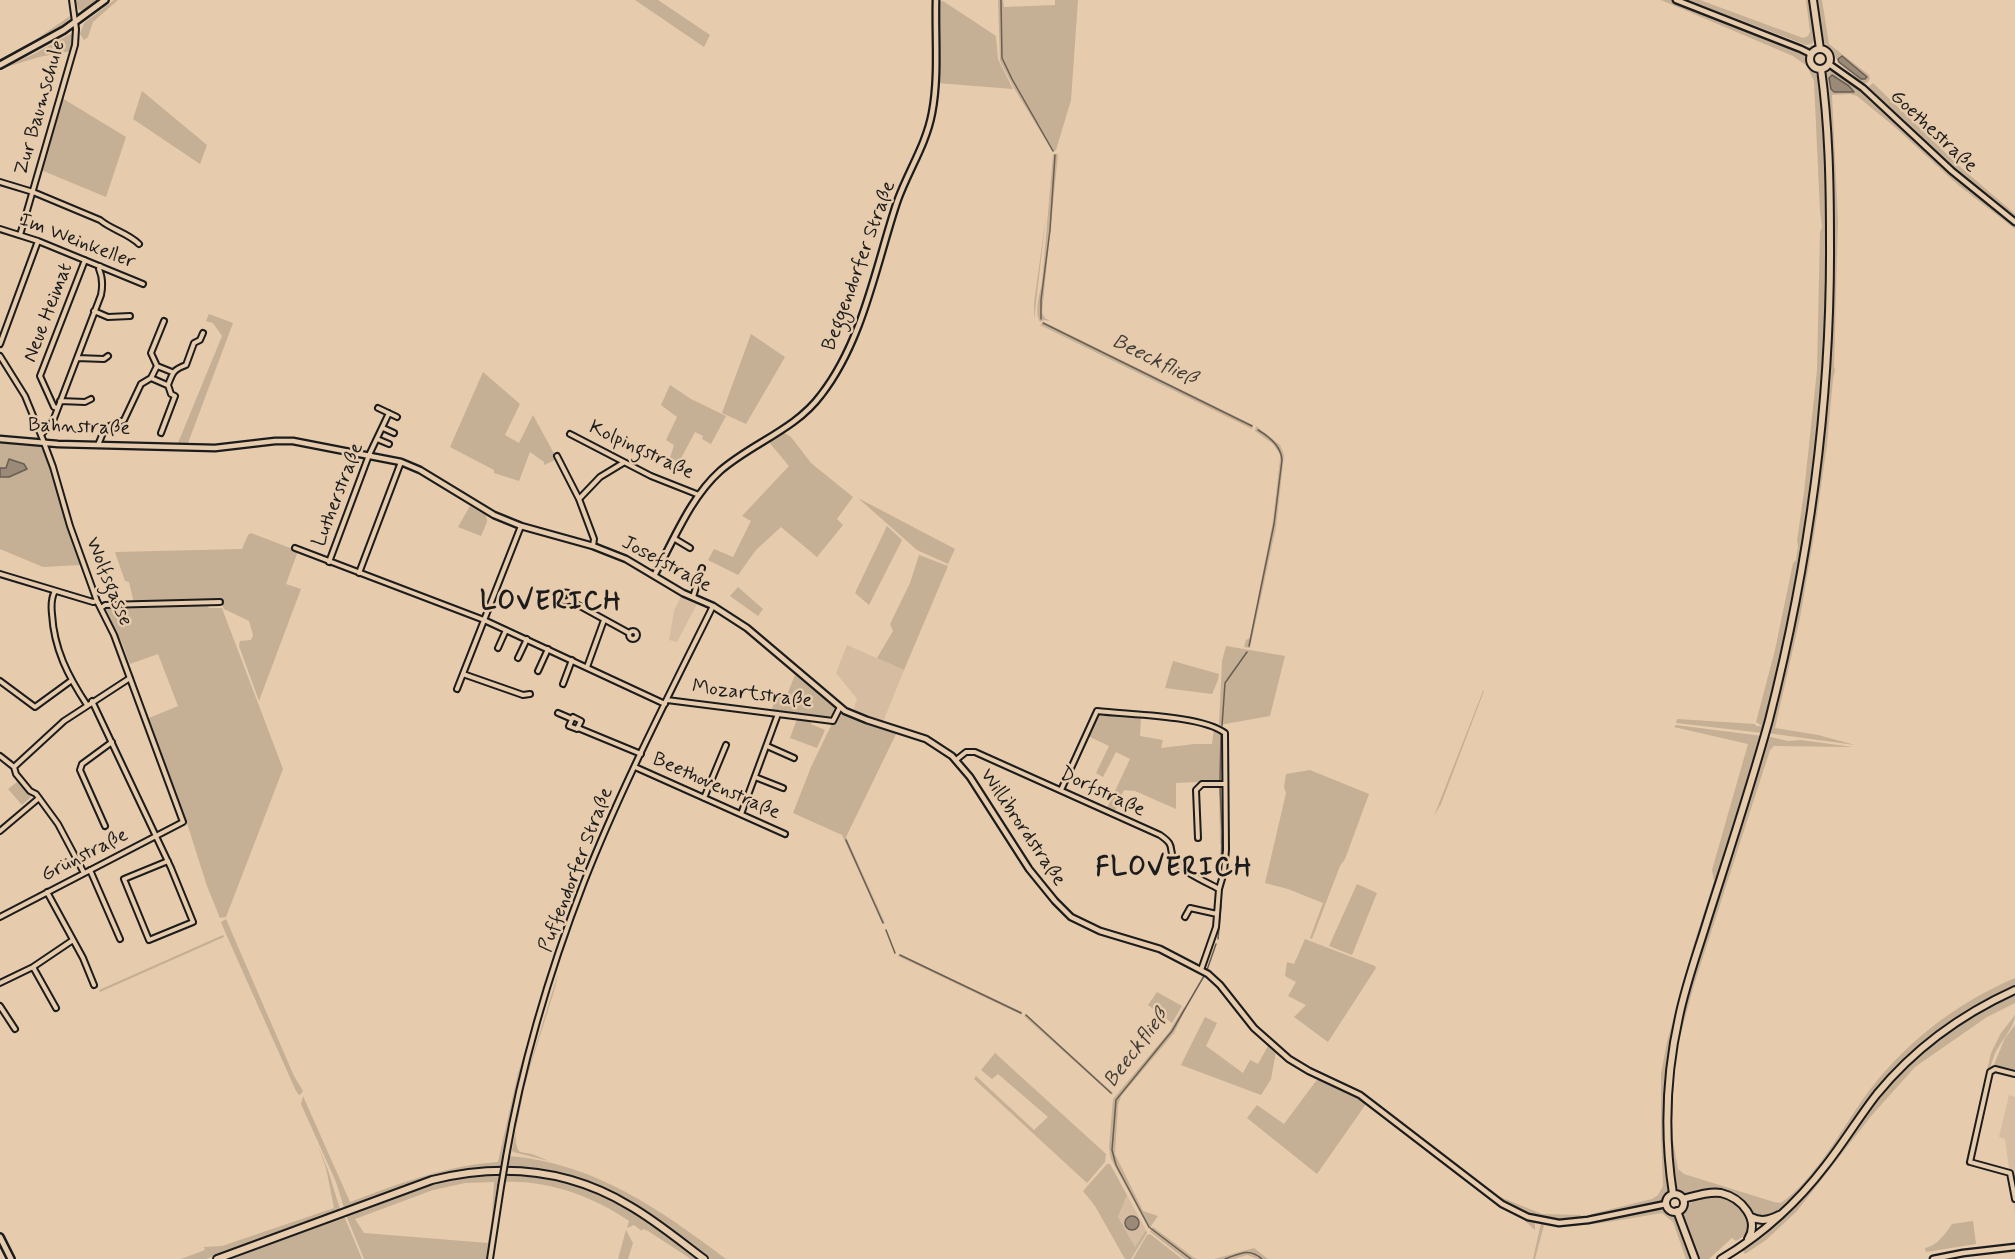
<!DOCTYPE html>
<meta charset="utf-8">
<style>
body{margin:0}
canvas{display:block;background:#e6cbad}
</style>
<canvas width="2015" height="1259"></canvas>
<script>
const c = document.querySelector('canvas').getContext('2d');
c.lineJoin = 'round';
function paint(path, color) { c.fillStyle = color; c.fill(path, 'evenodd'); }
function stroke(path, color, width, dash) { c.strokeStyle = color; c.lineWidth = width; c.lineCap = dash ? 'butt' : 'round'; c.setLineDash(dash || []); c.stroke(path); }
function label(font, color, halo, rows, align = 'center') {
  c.font = font + ' Mynerve,sans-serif'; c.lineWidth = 5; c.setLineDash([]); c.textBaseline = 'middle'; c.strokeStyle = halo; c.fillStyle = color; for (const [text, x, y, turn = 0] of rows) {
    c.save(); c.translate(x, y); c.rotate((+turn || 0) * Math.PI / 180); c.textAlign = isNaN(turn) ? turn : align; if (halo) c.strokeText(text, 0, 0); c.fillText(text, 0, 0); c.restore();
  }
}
paint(new Path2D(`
 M681 596 697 604 677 642 669 640 674 611Z
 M847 645 904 670 883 722 853 711 857 699 836 673Z
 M2009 1095 2015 1097V1213L2005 1139 1999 1137Z
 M1127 1195 1146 1230 1135 1247 1118 1217Z`), '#d6bda2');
paint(new Path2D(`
 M69 0 71 17 63 26 0 61V59L28 45 70 16Z
 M74 0H99L84 11 79 10Z
 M114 0H118L93 22 88 37 84 40 80 34 84 23Z
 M635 0H658L710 35 704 47Z
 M998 0H1003L1004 7 1055 5V0H1078L1071 100 1056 150 1053 152 1014 88 1000 61Z
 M1661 0H1672L1801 52C1806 56 1818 75 1819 82 1827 145 1829 209 1827 273 1826 356 1820 440 1807 523 1797 593 1780 663 1763 733L1676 723 1677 719 1755 724 1756 726H1762L1756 722 1775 650 1793 563 1796 560 1798 546 1797 541 1804 492 1817 370 1820 232 1822 227 1820 211 1814 81 1807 66 1793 56Z
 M1681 0 1799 44 1808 47 1816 44 1815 46 1811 49 1805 48Z
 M1688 0H1700L1803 38 1808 36 1810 32 1806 0H1810L1815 39 1812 44 1806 45Z
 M1816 0H1822L1829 44 1869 75 1870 79 1867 83H1863L1838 63 1833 51 1822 40Z
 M943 1 996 36 998 59 1013 89 937 83 938 3Z
 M72 33 73 38 71 51 39 57 0 69 34 54Z
 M1827 70C1851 70 1932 156 1954 175 1974 193 1994 209 2015 225V229L1958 185 1896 128 1857 96 1850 94 1832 95 1838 221 1834 367 1835 370 1833 379 1827 444 1815 529 1800 618 1775 728 1818 735 1855 745 1767 733 1790 642 1803 576 1823 433 1831 321 1824 77ZM1837 77 1854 91 1832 90 1829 82Z
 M1873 83 1958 165 2015 214V218L1940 155 1868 87Z
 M940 85 933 129 902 199 882 266 901 195 929 134 935 108 937 87Z
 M142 91 207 145 200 164 133 119Z
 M62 98 126 137 106 197 41 170Z
 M924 133 925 134C905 178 892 219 877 264 865 304 850 353 825 387 809 408 789 424 766 437 780 423 801 414 815 398 858 347 873 267 892 204 900 180 915 157 924 133Z
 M1055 154H1058L1042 313 1045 318 1050 321 1044 320 1040 322C1034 311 1040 294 1042 282L1053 155Z
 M1046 216 1034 320V303Z
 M209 314 233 323 188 443H178L222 336 213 323 206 321Z
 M1044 322 1253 425 1252 429 1040 325Z
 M751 334 785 357 746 424 722 413Z
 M483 372 520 404 505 435 519 443 533 415 557 459 544 465V462L530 452 519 481 494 473V470L450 447Z
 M670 385 691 399 726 416 711 444 702 439 703 436 695 432 679 462 670 458 674 445 666 440 677 417 661 405Z
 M1256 426 1280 445 1284 455 1276 527 1250 648 1244 647 1246 640 1250 638 1273 521 1280 459V454L1273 444 1255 431Z
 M783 432 791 437 811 463 853 497 837 519 843 525 817 557 781 527 756 550 738 575 708 560 714 549 733 557 751 521 742 516 789 466 768 441Z
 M0 442 39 445C56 467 59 500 66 525 70 539 76 552 81 565L43 567 0 549Z
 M858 498 955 549 948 564 917 550Z
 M470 506 486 515 487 522 481 536 458 527Z
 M887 526 902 540 869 605 855 593Z
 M251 533 298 551 286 584 301 589 259 701 239 646 240 641 251 640 253 635 249 621 224 609 220 600 134 603 129 582 125 581 115 552 242 549 248 535Z
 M919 555 948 566 904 670 877 658 893 631 890 624 910 583Z
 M738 587 763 609 758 616 730 596Z
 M206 604 209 608H222L223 611 283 769 226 917 220 918 207 886 186 820 149 718 178 706 158 654 130 664C126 655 123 643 118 635 112 626 106 619 106 607Z
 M1226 646 1285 656 1270 716 1219 725 1222 661Z
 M1173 661 1219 674 1218 680 1212 694 1165 688Z
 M795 675 835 708 830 719 771 711 779 691 787 695Z
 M1483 691H1484L1441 804 1434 816Z
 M839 709 864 722 897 732 846 837 885 923 883 924 842 835 793 813 811 767Z
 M1099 713 1141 717 1140 736 1163 740 1161 748 1195 744H1212L1214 729 1222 733 1224 739 1222 781 1176 783V809L1135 791 1124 790 1115 811 1107 808 1130 759 1116 752 1103 777 1096 773 1109 746 1088 736 1065 784V790L1062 789 1095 716Z
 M797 719 812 721 811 724 825 730 817 748 790 738Z
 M1676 725 1762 736 1678 1009 1667 1060 1664 1134 1669 1190 1662 1200 1652 1205 1589 1218 1591 1214 1652 1199 1658 1195 1663 1186 1661 1131V1074L1667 1042 1692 950 1714 881 1712 870 1748 744 1674 727Z
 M1766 736 1788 741 1801 740 1853 747 1774 746 1770 750 1694 985 1678 1044 1674 1067 1672 1123 1673 1141 1678 1169 1684 1174 1774 1202 1781 1203C1813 1181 1841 1131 1863 1099 1902 1045 1954 1004 2015 978V987L1958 1016 1918 1047 1869 1100 1803 1188 1773 1215 1767 1217 1756 1216 1747 1208 1718 1190 1687 1195 1676 1188 1671 1167 1669 1110 1673 1061 1683 1008Z
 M961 769 1025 866 1024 868 960 770Z
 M1310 770 1369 794 1345 859 1340 866 1312 939 1310 938 1323 903 1288 889 1265 883 1286 793 1284 787 1286 774Z
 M17 782 31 797 22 805 8 789Z
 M1219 786 1223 787 1225 843 1220 844Z
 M580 884 521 1071 501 1166 450 1172 344 1208 336 1182 301 1104 303 1096 350 1202C401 1183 444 1166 498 1162L518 1073Z
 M1357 884 1377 893 1352 955 1329 946Z
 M226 919 294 1076 303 1091 301 1094 299 1095 296 1091 226 934 221 922Z
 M223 935 224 937 100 992 99 990Z
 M1305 939 1375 966 1376 968 1328 1042 1294 1017 1306 1005 1288 996 1296 982 1285 976 1287 962 1294 964Z
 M899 954 1022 1012V1015L898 956Z
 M558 974C554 1004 501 1132 520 1152L532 1154 549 1161 513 1152 512 1150 527 1074Z
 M1157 992 1182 1006 1172 1023 1148 1005Z
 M2015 995V1003L1987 1017 1915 1067 1872 1115 1797 1211 1766 1240 1745 1254 1743 1251 1746 1247C1769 1231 1791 1214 1809 1193 1835 1163 1856 1129 1881 1097 1916 1054 1963 1016 2015 995Z
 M1184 1007 1186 1008 1174 1033 1121 1096 1118 1105 1115 1154 1143 1211 1158 1216 1149 1229 1111 1159 1109 1147 1113 1099 1169 1032Z
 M1026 1014 1113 1093 1112 1095 1024 1016Z
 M2015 1015C2015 1027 1999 1043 1994 1056 1982 1089 1981 1136 1965 1165L1991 1053 2001 1033Z
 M1205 1017 1217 1023 1206 1046 1243 1073 1250 1060 1258 1064 1268 1046 1276 1052 1271 1079 1261 1095 1181 1065Z
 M2015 1025V1072L1993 1067 2005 1038Z
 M995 1053 1106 1154 1105 1162 1087 1183 974 1079 976 1076 1034 1130 1048 1117 998 1074 992 1079 981 1070Z
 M1319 1077 1344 1088 1367 1102 1490 1199 1522 1216 1535 1220V1230L1524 1220 1491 1201 1366 1104 1317 1174 1247 1118 1257 1105 1284 1124Z
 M1359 1092 1495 1193 1493 1195Z
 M318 1146 328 1170 340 1209 206 1259H181L205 1250 204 1247 222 1246 334 1208 326 1168Z
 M510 1156C594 1163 661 1210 726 1259H710L635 1204 594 1183 552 1171 508 1167Z
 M1107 1164H1110L1127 1195 1118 1217 1135 1247 1146 1230 1147 1233 1131 1259H1125L1095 1206 1083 1191Z
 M483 1174H499L498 1194 488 1259H364L346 1215 433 1183ZM494 1182 492 1218 488 1243 364 1233 355 1219 433 1190 465 1183Z
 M506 1174C585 1175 637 1213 698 1259H691L648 1231 643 1229 642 1231 634 1225 627 1228 629 1221C594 1197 548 1180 505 1182Z
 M1498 1196 1542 1214 1581 1215 1582 1219C1546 1222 1527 1215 1496 1197Z
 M1708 1196C1729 1193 1740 1207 1751 1222L1749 1233 1736 1241 1732 1238 1709 1259H1697L1683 1219C1682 1204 1695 1200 1708 1196Z
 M1661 1209 1675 1217 1692 1259H1686L1673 1222 1662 1213C1623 1219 1583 1229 1544 1225L1535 1259H1533L1541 1223 1575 1224Z
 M344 1216 362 1259H228Z
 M1973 1221 1976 1244 1926 1252 1925 1248C1937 1246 1945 1234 1952 1224Z
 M1153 1227 1193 1257 1197 1259H1185L1153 1234 1150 1231Z
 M626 1230 633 1243 628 1259H618Z
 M1150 1234 1182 1259H1133L1147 1235Z
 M1254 1248 1268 1259H1258L1247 1255 1234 1259H1214Z`), '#c5af95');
const water = new Path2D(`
 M1842 56 1867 77 1865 79H1861L1839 62 1838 59Z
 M1832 75 1849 86 1854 92H1834L1831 89 1829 78Z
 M9 459 24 464 27 469 9 477H0V468H6Z
 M1125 1223a7 7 0 1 1 14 0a7 7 0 1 1-14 0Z`);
paint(water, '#9b8a78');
stroke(water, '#685e53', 1.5);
stroke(new Path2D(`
 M1001 0 1002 58 1012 79 1053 151
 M1041 319V300L1050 230 1055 155
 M1043 323 1252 426
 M1249 646 1274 524 1282 460C1281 446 1270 437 1258 430
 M1222 726 1225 683 1247 652
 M1218 732 1221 735 1220 781
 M1220 787 1222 832 1221 871
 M846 840 883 923
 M886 930 895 953
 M1218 939 1221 905
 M900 955 1021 1013
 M1207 970 1216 944
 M1026 1015 1111 1093
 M1191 1259 1149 1227 1116 1165 1112 1150 1116 1100 1172 1031 1204 976
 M1225 1259C1239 1254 1249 1247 1262 1259`), '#685e53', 1.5);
const minor = new Path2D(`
 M0 182 33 192 100 220C112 230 128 233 139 244
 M0 229 38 241 143 284
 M20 235 75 45 76 29 72 0
 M94 311 108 317 130 316
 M0 344 38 241
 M0 356 25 396 43 440 53 467 70 526 97 601 114 635 183 822 0 917
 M77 358 104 359 108 356
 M157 366 172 372
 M151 378 167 385
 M60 401 85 402 91 399
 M57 408 54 407 40 376 85 260
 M378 408 397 417
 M383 428 394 433
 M161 433 175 396 171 394 168 385C173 372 173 370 186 365L194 343 200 340 203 333
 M570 434 651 476 699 495
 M41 435 53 421 101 295C103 285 103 278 99 269L100 266
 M377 439 389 444
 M98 445 105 428 124 420 141 384 151 378 157 366 151 353 164 321
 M557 456 579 499 594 539 593 546
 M579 499 600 477 623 463
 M675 539 690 548
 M295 548 484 620 665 704
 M329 562 369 455 389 413
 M359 573 401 462
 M0 574 93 602 97 601
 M55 591C51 598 51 605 52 614 54 649 68 676 87 705
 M561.5 597a4.5 4.5 0 1 1 9 0a4.5 4.5 0 1 1-9 0Z
 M693 597 702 568
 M569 600 629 633
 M101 608 105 605 220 602
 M629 635a4 4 0 1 1 8 0a4 4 0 1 1-8 0Z
 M498 648 506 630
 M518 658 527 639
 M587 667 604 620
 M538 671 548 649
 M463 674 523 695 530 694
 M0 681 35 707 72 680
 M563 684 572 660
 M457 689 521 526
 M667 700 833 721 840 707
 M92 701 171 868 193 922 149 940 124 879 168 861
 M558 713 572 719
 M573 717 581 721 577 729 569 726Z
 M578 728 641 754
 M767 746 794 758
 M0 756 14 767 16 774 30 791 36 794 58 824 84 873
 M956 760 966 752H975L1160 835C1176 846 1168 847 1174 860 1179 870 1208 883 1219 889
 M14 767 64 721 130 678
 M635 767 785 834
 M755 777 783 788
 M1061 790 1097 711C1129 715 1201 715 1225 733L1226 850 1224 872 1219 889 1216 927 1201 970
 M704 798 726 745
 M741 814 778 714
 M105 826 80 770 82 764 112 742
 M0 831 39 798
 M1198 838 1196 790 1202 784H1225
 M90 870 120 939
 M47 892 83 958 94 985
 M1185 917 1190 908 1217 914
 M33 967 56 1008
 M0 983 33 967 73 940
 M0 1006 15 1029
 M2015 1074 1995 1069 1990 1072 1970 1162 2010 1173 2015 1199
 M506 1157C522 1064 550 970 584 882 621 788 668 697 713 606
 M490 1259 501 1187`);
const tertiary = new Path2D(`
 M1676 0 1801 49 1811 54
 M1829 64 1863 88 1952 171 2015 222
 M0 439 58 444 215 448 275 441H293L401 462 420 470 494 515 521 526 593 546 626 559 683 593 713 606 747 628 845 711 867 720 926 739 952 756 970 777 1029 869 1055 901 1071 917 1100 931 1160 949 1208 974 1220 985 1254 1028 1289 1059 1309 1071 1360 1095 1502 1204 1528 1217 1559 1223 1588 1220 1666 1204
 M655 574C674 540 690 498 720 471 752 443 795 430 821 395 863 341 876 265 897 202 908 171 926 145 932 113 939 77 935 37 936 0
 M1933 1259 1963 1253 2015 1247`);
const secondary = new Path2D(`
 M0 65 64 30 105 0
 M0 1237 11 1259`);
const primary = new Path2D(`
 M1813 0 1820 49
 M1810 59a10 10 0 1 1 20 0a10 10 0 1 1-20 0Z
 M1673 1194C1664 1136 1666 1075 1679 1017 1686 983 1698 951 1708 918 1729 852 1751 786 1769 720 1809 563 1831 403 1830 242 1830 184 1829 126 1821 69
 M1666 1203a9 9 0 1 1 18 0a9 9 0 1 1-18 0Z
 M1683 1199C1695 1196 1709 1191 1721 1193 1742 1198 1760 1220 1748 1239
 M1677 1211 1695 1259
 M1751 1217C1761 1222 1769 1220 1779 1215
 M217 1259 432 1180C501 1163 569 1169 630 1206 656 1221 680 1241 704 1259
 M1721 1259C1762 1235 1797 1203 1826 1165 1844 1142 1859 1117 1877 1094 1914 1049 1962 1014 2015 990`);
stroke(minor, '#1c1c1c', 8);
stroke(tertiary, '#1c1c1c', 9);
stroke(secondary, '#1c1c1c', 10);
stroke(primary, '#1c1c1c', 10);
stroke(minor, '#e6cbad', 4);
stroke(tertiary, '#e6cbad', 4.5);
stroke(secondary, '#e6cbad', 5);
stroke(primary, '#e6cbad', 6);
const minorBridge = new Path2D(`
 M501 1187 506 1157`);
stroke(minorBridge, '#1c1c1c', 8, []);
stroke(minorBridge, '#e6cbad', 4);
label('20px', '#1c1c1c', '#e6cbad', [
 ["Zur Baumschule",41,108,-74],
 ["Goethestraße",1933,132,43],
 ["Im Weinkeller",77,242,21],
 ["Beggendorfer Straße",860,266,-70],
 ["Neue Heimat",49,313,-69],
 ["Bahnstraße",79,428,2],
 ["Kolpingstraße",641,451,25],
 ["Lutherstraße",339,495,-69],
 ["Josefstraße",666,565,28],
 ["Wolfsgasse",108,582,68],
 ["Mozartstraße",752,695,7],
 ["Beethovenstraße",716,787,24],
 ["Dorfstraße",1102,793,25],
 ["Willibrordstraße",1022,828,56],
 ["Grünstraße",85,856,-27],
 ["Puffendorfer Straße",577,870,-69]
]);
label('italic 21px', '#423d38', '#e6cbad', [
 ["Beeckfließ",1154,361,26],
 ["Beeckfließ",1137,1049,-53]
]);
c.letterSpacing = '1.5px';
label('bold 26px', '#1c1c1c', '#e6cbad', [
 ["LOVERICH",551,604],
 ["FLOVERICH",1174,870]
]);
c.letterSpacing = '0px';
</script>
